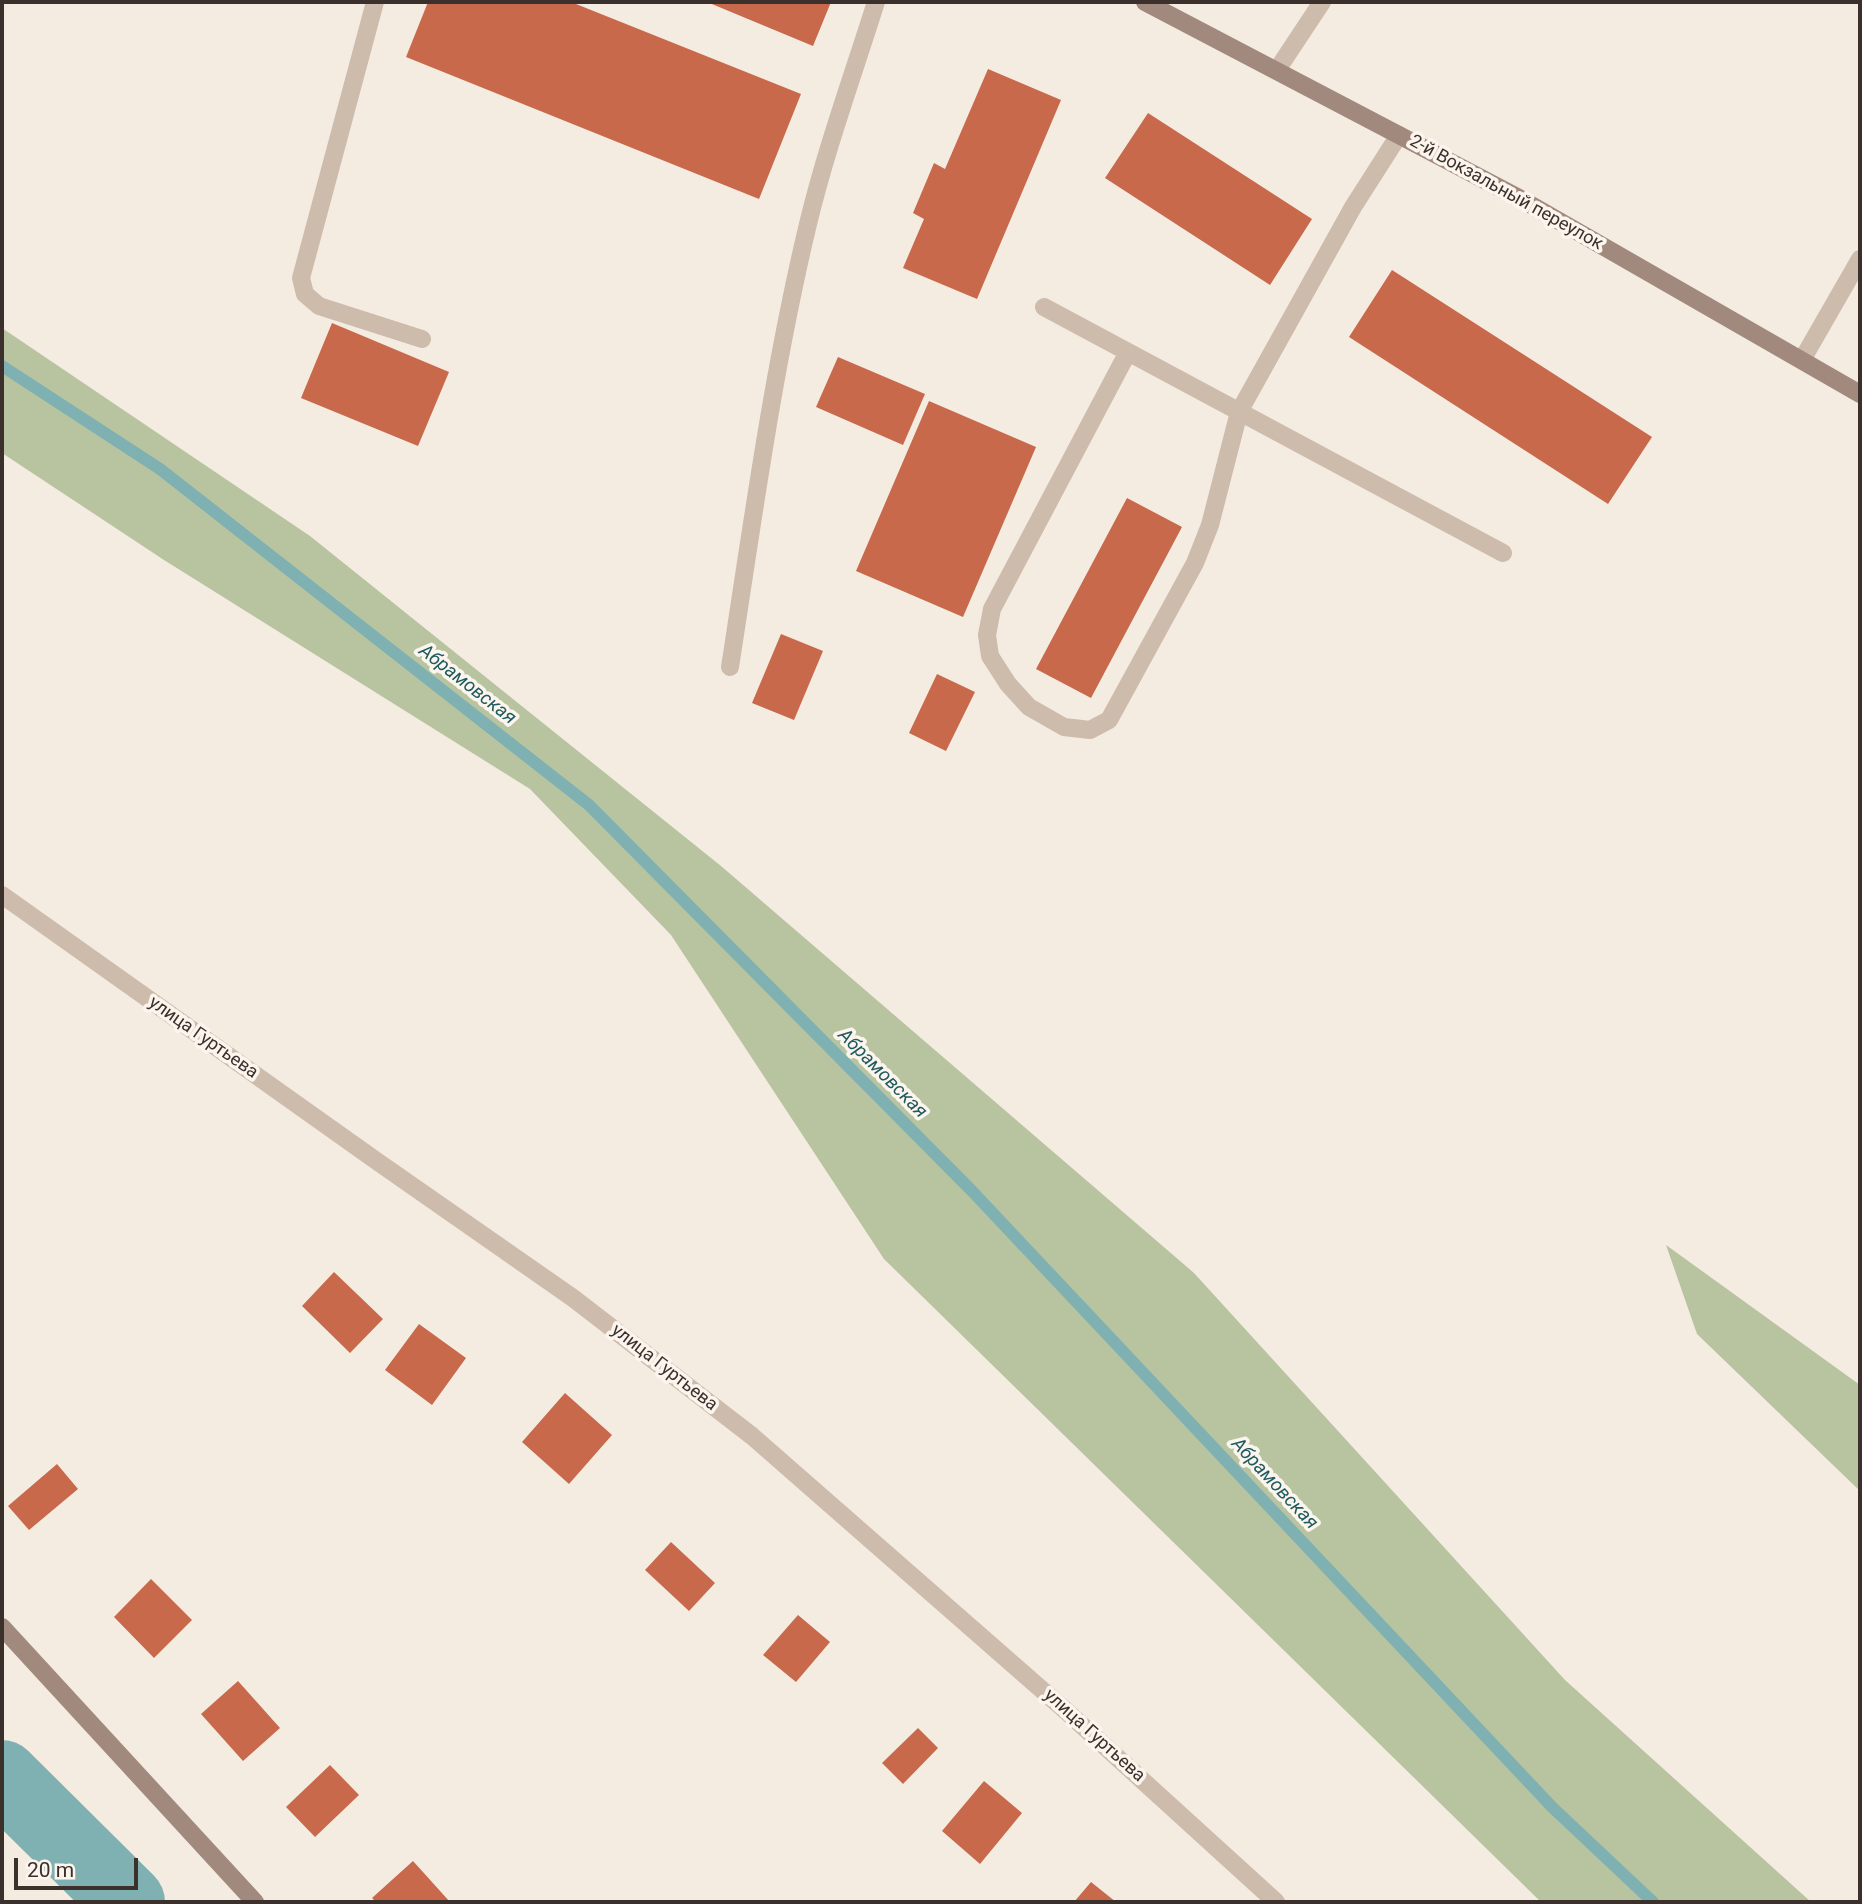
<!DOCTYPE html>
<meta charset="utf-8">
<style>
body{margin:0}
#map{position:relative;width:1862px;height:1904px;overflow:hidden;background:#f4ebe1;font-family:Roboto,sans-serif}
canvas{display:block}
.frame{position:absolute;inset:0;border:4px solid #3b302b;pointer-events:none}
.scale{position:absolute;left:14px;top:1858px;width:124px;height:32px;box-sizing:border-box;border:4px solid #3b302b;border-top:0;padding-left:9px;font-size:21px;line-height:24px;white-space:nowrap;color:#3b302b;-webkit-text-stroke:5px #fbf5ee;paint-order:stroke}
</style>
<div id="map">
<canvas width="1862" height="1904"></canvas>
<div class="frame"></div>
<div class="scale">20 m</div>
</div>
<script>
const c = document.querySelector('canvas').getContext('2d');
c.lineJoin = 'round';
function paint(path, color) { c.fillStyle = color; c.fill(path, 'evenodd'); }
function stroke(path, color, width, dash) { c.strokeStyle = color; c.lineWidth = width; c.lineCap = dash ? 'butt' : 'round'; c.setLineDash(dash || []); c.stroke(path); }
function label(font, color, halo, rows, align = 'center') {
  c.font = font + ' Roboto,sans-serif'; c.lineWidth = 7; c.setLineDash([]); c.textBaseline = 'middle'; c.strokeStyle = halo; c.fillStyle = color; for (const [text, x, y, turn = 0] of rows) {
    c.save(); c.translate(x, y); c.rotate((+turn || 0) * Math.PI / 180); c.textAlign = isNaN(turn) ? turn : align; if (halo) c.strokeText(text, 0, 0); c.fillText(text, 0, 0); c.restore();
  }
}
paint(new Path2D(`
 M2 328 310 536 721 866 1194 1273 1565 1680 1811 1902H1541L884 1259 671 935 530 789 164 560 2 453Z
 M1666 1245 1860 1385V1491L1697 1334Z`), '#b8c4a0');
stroke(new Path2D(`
 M2 366 160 469 589 805 972 1191 1552 1807 1653 1902`), '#7fb0b2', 12);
stroke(new Path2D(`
 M2 1777 128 1902`), '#7fb0b2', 74);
paint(new Path2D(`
 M428 2H571L801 94 759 199 406 57Z
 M707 2H831L813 46Z
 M988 69 1061 100 977 299 903 268 924 219 913 213 934 163 945 169Z
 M1148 113 1312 219 1270 285 1105 178Z
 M1392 270 1652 437 1608 504 1349 337Z
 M332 323 449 372 418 446 301 398Z
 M838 357 925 394 903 445 816 407Z
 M929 401 1036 447 963 617 856 571Z
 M1127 498 1182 527 1091 698 1036 669Z
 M781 634 823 651 794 720 752 703Z
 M937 674 975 692 946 751 909 733Z
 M334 1272 383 1319 350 1353 302 1306Z
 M419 1324 466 1358 432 1405 385 1370Z
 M565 1393 612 1435 569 1484 522 1442Z
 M57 1464 78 1489 29 1530 8 1506Z
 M671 1542 715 1583 689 1611 645 1570Z
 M151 1579 192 1620 154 1658 114 1617Z
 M798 1615 830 1642 796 1682 763 1655Z
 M238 1681 280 1728 243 1761 201 1714Z
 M918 1728 938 1748 903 1784 882 1763Z
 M330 1765 359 1795 315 1837 286 1807Z
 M984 1781 1022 1813 980 1864 942 1831Z
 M413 1861 450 1902H376L372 1898Z
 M1091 1882 1116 1902H1074Z`), '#c8694b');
stroke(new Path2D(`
 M375 2 301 278 305 294 319 306 422 339
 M1277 70 1322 2
 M1044 307 1503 553
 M1128 352 992 609 987 635 990 656 1008 684 1029 707 1064 727 1090 730 1109 720 1195 563 1210 525 1239 412 1353 207 1399 135
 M1802 360 1860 259
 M730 667C753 519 773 370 808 224 826 149 853 75 876 2`), '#cdbbac', 18);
stroke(new Path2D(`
 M2 895 378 1162 573 1298 752 1436 1065 1710 1276 1902`), '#cdbbac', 18);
stroke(new Path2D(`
 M1145 2 1519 198 1860 394
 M2 1627 255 1902`), '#a18a7d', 18);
label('18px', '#3b302b', '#fbf5ee', [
 ["2-й Вокзальный переулок",1506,193,29],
 ["улица Гуртьева",203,1038,35],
 ["улица Гуртьева",664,1368,38],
 ["улица Гуртьева",1094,1736,42]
]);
label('italic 19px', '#1f5a5e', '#fbf5ee', [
 ["Абрамовская",467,685,38],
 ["Абрамовская",882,1074,45],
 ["Абрамовская",1274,1484,47]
]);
</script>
